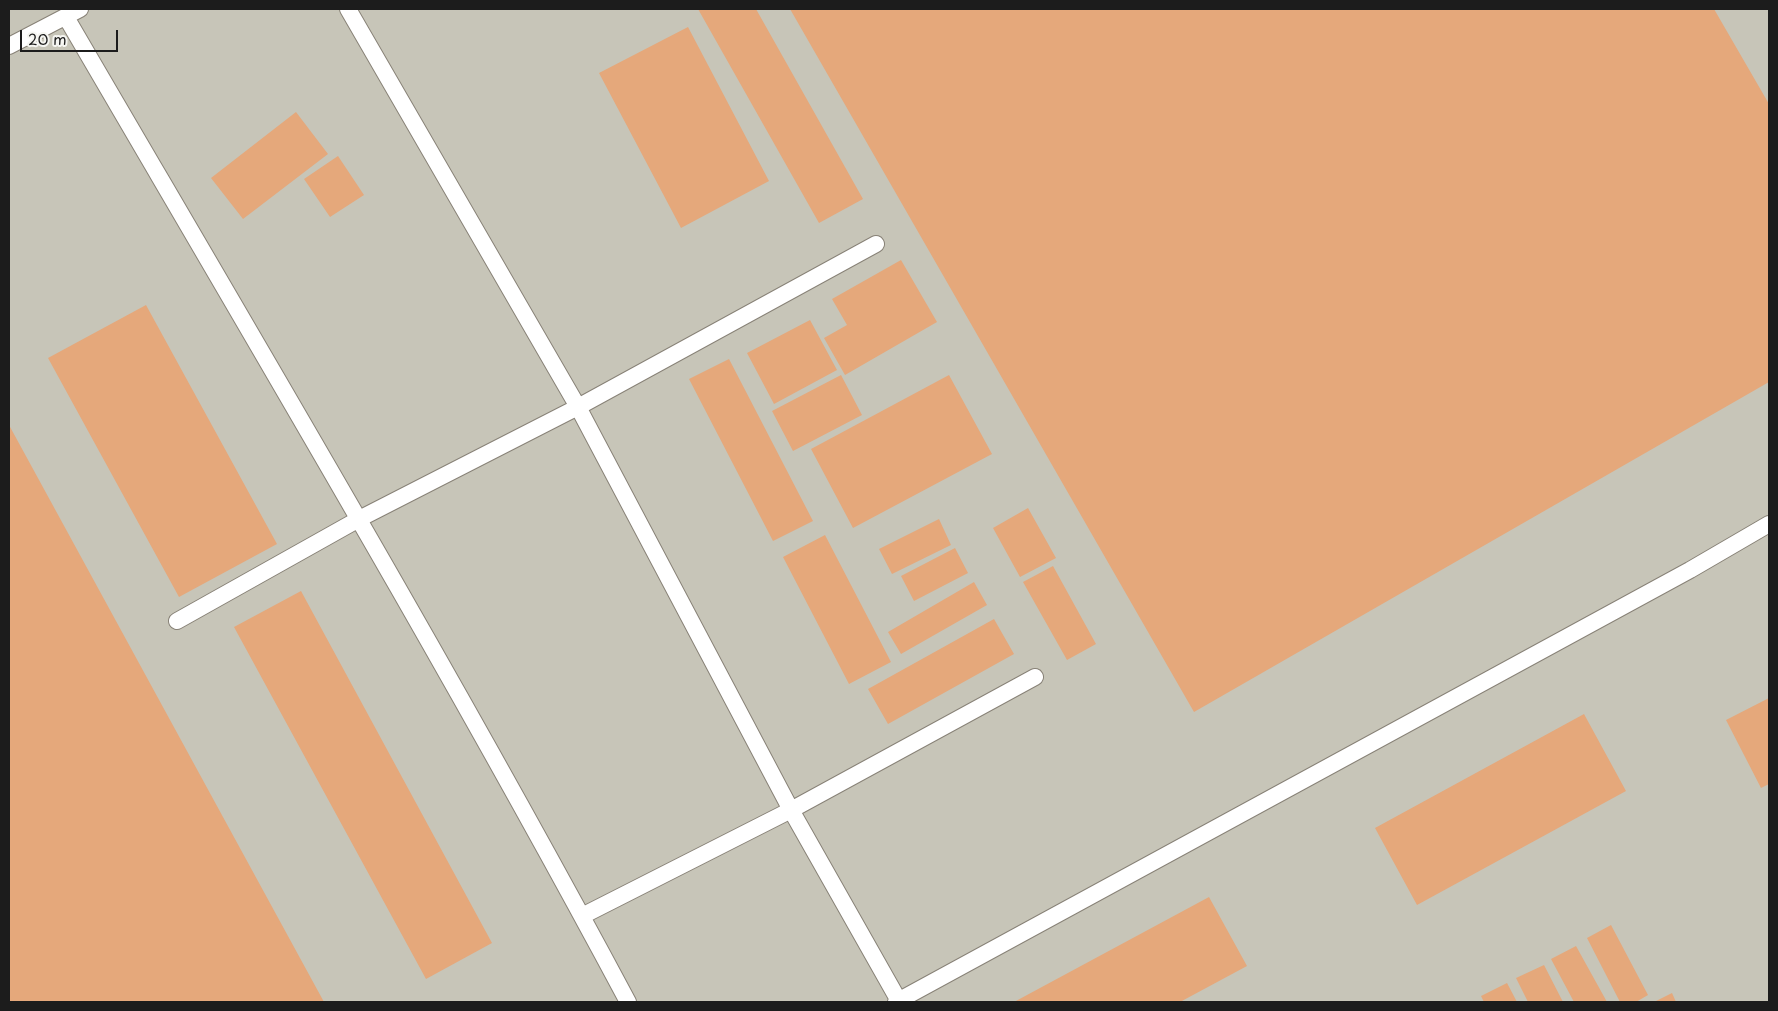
<!DOCTYPE html>
<style>
body{margin:0}
#map{position:relative;width:1778px;height:1011px;overflow:hidden;background:#f3e7d2;font-family:"Playpen Sans",sans-serif}
canvas{display:block}
.frame{position:absolute;inset:0;border:10px solid #1c1c1c;pointer-events:none}
.scale{position:absolute;left:20px;top:30px;width:98px;height:22px;box-sizing:border-box;border:2px solid #1c1c1c;border-top:0;padding-left:6px;font-size:15px;line-height:18px;white-space:nowrap;color:#1c1c1c;-webkit-text-stroke:4px #f6f6f2;paint-order:stroke}
</style>
<div id="map">
<canvas width="1778" height="1011"></canvas>
<div class="frame"></div>
<div class="scale">20 m</div>
</div>
<script>
const c = document.querySelector('canvas').getContext('2d');
c.lineJoin = 'round';
function paint(path, color) { c.fillStyle = color; c.fill(path, 'evenodd'); }
function stroke(path, color, width, dash) { c.strokeStyle = color; c.lineWidth = width; c.lineCap = dash ? 'butt' : 'round'; c.setLineDash(dash || []); c.stroke(path); }
paint(new Path2D(`
 M9 9H1769V1002H9Z`), '#c7c5b8');
paint(new Path2D(`
 M698 9H756L863 199 819 223Z
 M790 9H1714L1769 104V382L1194 712Z
 M688 27 769 181 681 228 599 73Z
 M296 112 328 154 243 219 211 178Z
 M338 156 364 195 330 217 304 179Z
 M901 260 937 322 845 375 824 338 847 325 832 299Z
 M146 305 277 544 179 597 48 358Z
 M810 320 837 370 774 404 747 353Z
 M729 359 813 521 773 541 689 379Z
 M841 375 862 415 793 451 772 411Z
 M949 375 992 454 853 528 811 449Z
 M9 425 324 1002H9Z
 M1028 508 1056 558 1020 577 993 528Z
 M939 519 951 545 892 574 879 549Z
 M825 535 891 662 849 684 783 557Z
 M955 548 968 573 914 601 901 576Z
 M1053 566 1096 644 1067 660 1023 582Z
 M974 582 987 605 901 654 888 632Z
 M301 591 492 943 426 979 234 627Z
 M994 619 1014 654 888 724 868 689Z
 M1769 698V784L1761 788 1726 720Z
 M1584 714 1626 791 1417 905 1375 828Z
 M1209 897 1247 966 1180 1002H1014Z
 M1611 925 1648 995 1636 1002H1620L1587 938Z
 M1576 946 1607 1002H1574L1551 959Z
 M1544 965 1563 1002H1528L1516 978Z
 M1507 983 1517 1002H1484L1481 996Z
 M1672 993 1676 1002H1654Z`), '#e5a87b');
const service = new Path2D(`
 M348 9 578 407 791 810 899 1001
 M66 17C256 343 450 669 628 1002
 M9 46 80 9
 M177 621 359 519 578 407 876 244
 M582 916 791 810 1035 677
 M896 1002 1690 570 1769 524`);
stroke(service, '#888277', 18);
stroke(service, '#fff', 16);
</script>
